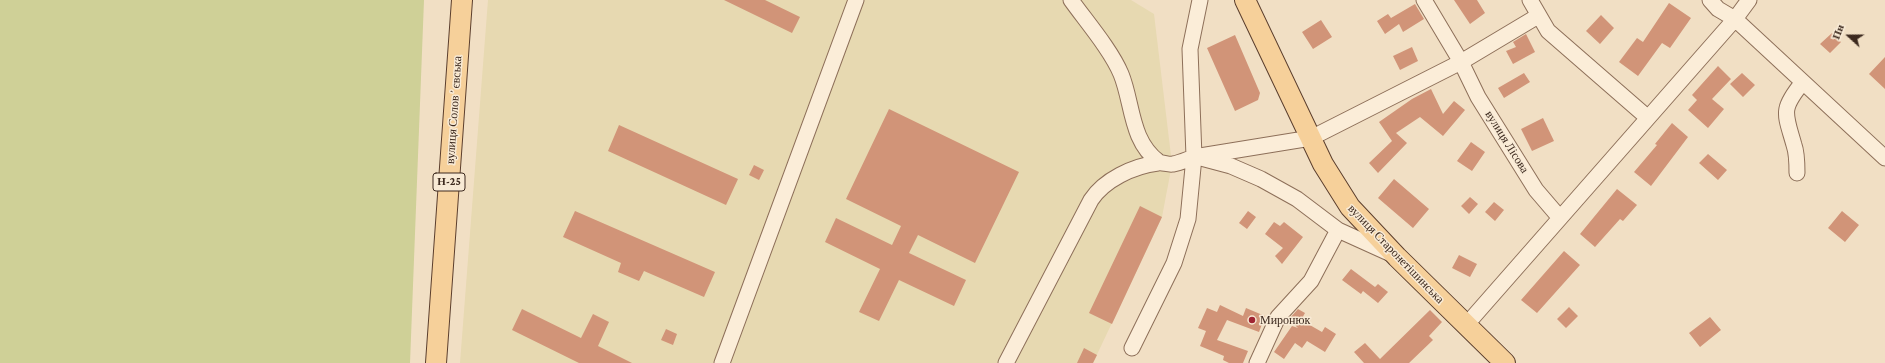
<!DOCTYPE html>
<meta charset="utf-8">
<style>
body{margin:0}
#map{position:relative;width:1885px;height:363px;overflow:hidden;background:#f1dfc4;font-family:"Crimson Pro",serif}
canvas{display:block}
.north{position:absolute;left:1829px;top:16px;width:40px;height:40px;-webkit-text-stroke:3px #f8ead5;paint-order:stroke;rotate:291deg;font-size:11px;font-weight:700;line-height:16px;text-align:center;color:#3c291e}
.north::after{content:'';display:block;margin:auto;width:14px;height:18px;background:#3c291e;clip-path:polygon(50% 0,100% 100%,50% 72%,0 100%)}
</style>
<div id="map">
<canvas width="1885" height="363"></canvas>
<div class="north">Пн</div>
</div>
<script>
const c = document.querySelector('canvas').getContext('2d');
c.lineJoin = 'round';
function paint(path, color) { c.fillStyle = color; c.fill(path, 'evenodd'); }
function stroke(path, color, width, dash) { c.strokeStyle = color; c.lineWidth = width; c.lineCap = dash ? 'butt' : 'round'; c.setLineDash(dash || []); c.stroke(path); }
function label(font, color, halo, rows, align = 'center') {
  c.font = font + ' "Crimson Pro",serif'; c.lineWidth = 3; c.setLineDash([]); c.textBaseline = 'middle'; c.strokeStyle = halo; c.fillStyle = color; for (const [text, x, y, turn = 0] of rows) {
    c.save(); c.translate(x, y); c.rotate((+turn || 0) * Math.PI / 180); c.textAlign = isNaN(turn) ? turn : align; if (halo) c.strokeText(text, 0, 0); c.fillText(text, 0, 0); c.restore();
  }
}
paint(new Path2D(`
 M488 0H1131L1154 14 1172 164 1162 217 1093 363H460Z`), '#e7d9b1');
paint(new Path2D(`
 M0 0H424L410 363H0Z`), '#cfd097');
paint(new Path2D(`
 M724 0H765L800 17 792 33Z
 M1454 0H1477L1485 13 1470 24Z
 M1669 3 1691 18 1670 48 1662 43 1638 76 1619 62 1637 38 1643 42Z
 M1415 4 1424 19 1403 32 1399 24 1385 34 1377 21 1388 14 1391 18Z
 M1601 15 1614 28 1600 44 1586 31Z
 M1321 20 1332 37 1313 49 1302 32Z
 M1832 33 1841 42 1830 53 1820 44Z
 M1526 34 1535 52 1513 64 1506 51 1516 47 1513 42Z
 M1235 35 1260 93 1258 100 1235 111 1207 48Z
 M1412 47 1418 61 1400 70 1393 56Z
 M1885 57V89L1869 74Z
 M1718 66 1731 79 1712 99 1724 109 1708 128 1688 110 1697 100 1692 95Z
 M1524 73 1530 82 1504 98 1498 88Z
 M1742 73 1755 85 1743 97 1730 84Z
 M1431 89 1443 114 1454 101 1465 110 1443 136 1420 117 1396 133 1407 143 1378 173 1369 163 1392 141 1379 122 1412 99Z
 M889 109 1019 172 975 263 918 235 909 253 966 280 954 306 899 280 879 321 859 312 880 269 825 242 836 218 892 245 901 226 846 199Z
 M1543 118 1554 141 1532 151 1521 129Z
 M1672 123 1688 137 1651 186 1634 172 1657 145 1655 144Z
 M619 125 738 179 726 205 608 151Z
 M1471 142 1485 152 1472 171 1457 161Z
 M1708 154 1727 170 1718 180 1699 163Z
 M754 165 764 170 759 180 749 175Z
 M1394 179 1429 209 1413 228 1378 198Z
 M1617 189 1637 205 1623 221 1620 219 1595 247 1580 234Z
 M1470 197 1478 204 1469 214 1461 206Z
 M1494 202 1504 210 1495 221 1485 212Z
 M1140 206 1162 217 1112 324 1089 313Z
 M575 211 715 272 704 297 644 271 639 281 618 272 621 263 563 237Z
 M1248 211 1256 217 1247 229 1239 223Z
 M1842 211 1859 225 1845 242 1828 228Z
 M1274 222 1280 226 1284 222 1303 237 1282 264 1275 256 1283 248 1265 234Z
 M1564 251 1580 265 1537 313 1521 300Z
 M1459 255 1477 264 1470 277 1452 268Z
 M1351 269 1375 287 1378 284 1388 292 1378 303 1363 291 1361 294 1342 280Z
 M1220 305 1243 316 1246 308 1265 316 1259 332 1227 320 1217 340 1248 351 1243 363H1229L1223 360 1224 356 1200 346 1206 331 1198 328 1207 308 1217 312Z
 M1569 307 1578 316 1566 328 1557 319Z
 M522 309 581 338 593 314 609 322 598 346 632 363H579L512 330Z
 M1298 309 1305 313 1301 320 1322 332 1325 327 1336 334 1325 352 1307 341 1302 348 1295 343 1284 359 1274 352 1292 326 1298 328 1289 319Z
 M1430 310 1442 322 1429 336 1433 340 1409 363H1364L1354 352 1365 343 1380 359Z
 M1710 317 1721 330 1700 347 1689 333Z
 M666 329 677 334 673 345 661 340Z
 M1084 348 1097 355 1093 363H1077Z`), '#d19478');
const minor = new Path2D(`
 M1071 0C1086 21 1111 50 1121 74 1133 103 1130 141 1159 162
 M1424 0 1461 62 1478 97 1536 190 1560 218
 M1530 0 1548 31 1648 118
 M1710 0 1718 9 1735 19 1885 158
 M1194 157 1311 138 1461 62 1538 16
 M1201 158 1231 166 1261 179 1297 199 1338 230 1391 254
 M1797 173C1797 164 1797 153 1794 145 1785 113 1780 110 1803 82
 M1467 324 1735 19 1749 0
 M1132 348 1174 263 1188 219 1194 157
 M722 363 856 0
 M1006 363 1091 200C1104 180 1133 166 1158 163 1163 162 1168 165 1173 164 1180 163 1188 159 1194 157L1190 49 1200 0
 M1257 363 1278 317 1311 281 1338 230`);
const major = new Path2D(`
 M1245 0 1323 164 1350 207 1397 257 1505 363
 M436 363 462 0`);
stroke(minor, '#8d6f59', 17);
stroke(major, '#5b3e2d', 22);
stroke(minor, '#fbedd8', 15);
stroke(major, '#f6d09a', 20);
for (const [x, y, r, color] of [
 [1252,320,4,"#a02533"]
]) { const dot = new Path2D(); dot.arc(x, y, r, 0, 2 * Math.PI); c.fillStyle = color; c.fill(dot); stroke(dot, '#f8ead5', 1.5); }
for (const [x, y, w] of [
 [449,182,32]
]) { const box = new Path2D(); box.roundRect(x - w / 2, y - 9, w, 18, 3); c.fillStyle = '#f8ead5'; c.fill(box); stroke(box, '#3c291e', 1); }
label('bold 11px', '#3c291e', null, [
 ["Н-25",449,182]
]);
label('12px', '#3c291e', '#f8ead5', [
 ["вулиця Соловʼєвська",454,110,-86],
 ["вулиця Лісова",1507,142,58],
 ["вулиця Старонетішинська",1396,254,46]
]);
label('12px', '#3c291e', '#f8ead5', [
 ["Миронюк",1260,320]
], 'left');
</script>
